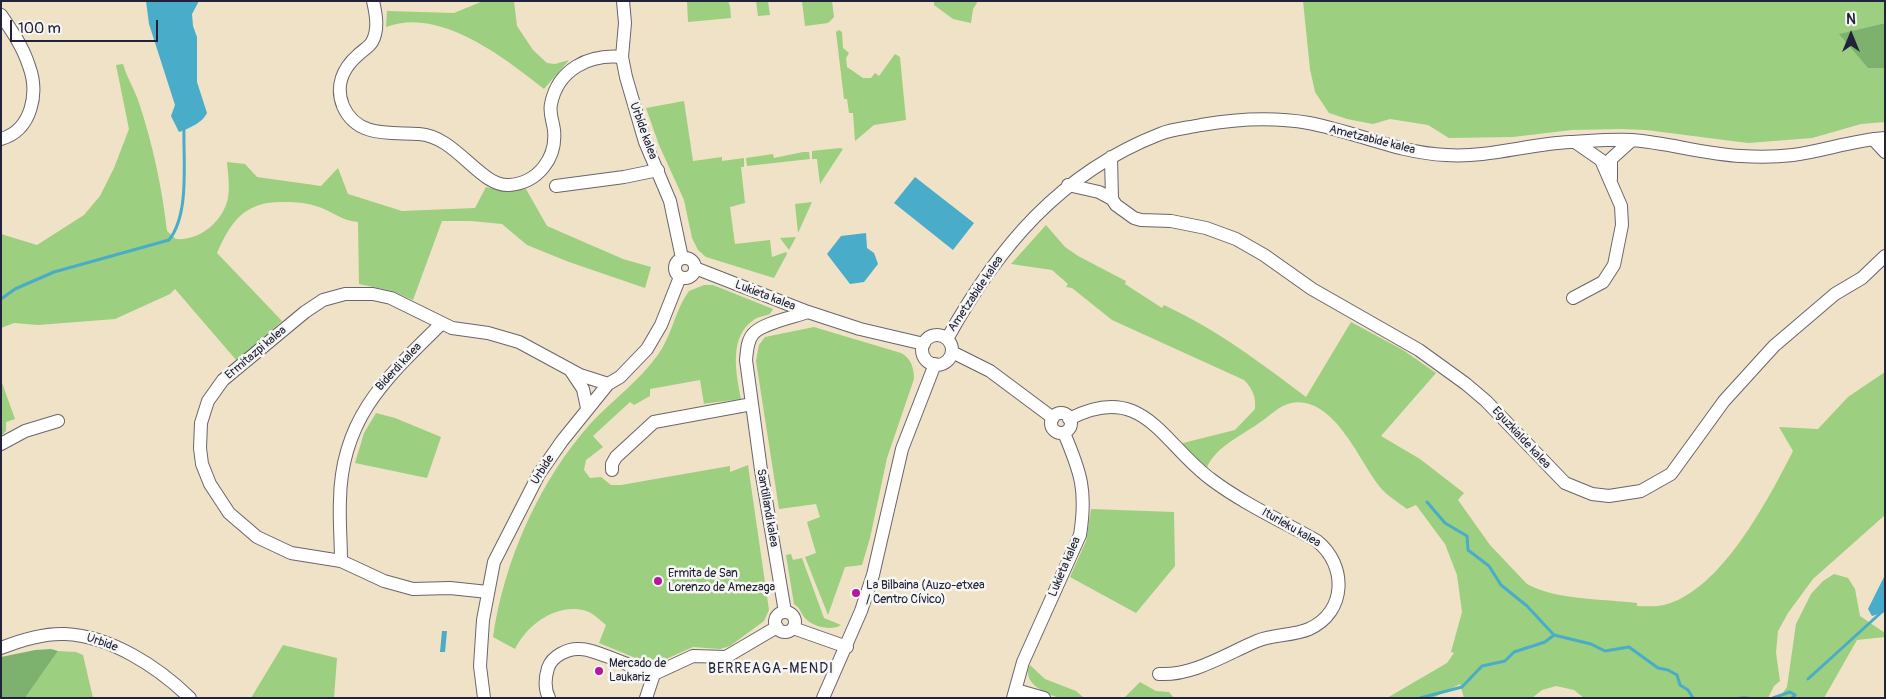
<!DOCTYPE html>
<meta charset="utf-8">
<style>
body{margin:0}
#map{position:relative;width:1886px;height:699px;overflow:hidden;background:#efe2c7;font-family:Pangolin,sans-serif}
canvas{display:block}
.frame{position:absolute;inset:0;border:2px solid #22223b;pointer-events:none}
.north{position:absolute;left:1826px;top:10px;width:50px;height:50px;-webkit-text-stroke:4px #f6f6f2;paint-order:stroke;rotate:0deg;font-size:14px;font-weight:700;line-height:20px;text-align:center;color:#22223b}
.north::after{content:'';display:block;margin:auto;width:18px;height:22px;background:#22223b;clip-path:polygon(50% 0,100% 100%,50% 72%,0 100%)}
.scale{position:absolute;left:10px;top:20px;width:148px;height:22px;box-sizing:border-box;border:2px solid #22223b;border-top:0;padding-left:6px;font-size:15px;line-height:18px;white-space:nowrap;color:#22223b;-webkit-text-stroke:4px #f6f6f2;paint-order:stroke}
</style>
<div id="map">
<canvas width="1886" height="699"></canvas>
<div class="frame"></div>
<div class="north">N</div>
<div class="scale">100 m</div>
</div>
<script>
const c = document.querySelector('canvas').getContext('2d');
c.lineJoin = 'round';
function paint(path, color) { c.fillStyle = color; c.fill(path, 'evenodd'); }
function stroke(path, color, width, dash) { c.strokeStyle = color; c.lineWidth = width; c.lineCap = dash ? 'butt' : 'round'; c.setLineDash(dash || []); c.stroke(path); }
function label(font, color, halo, rows, align = 'center') {
  c.font = font + ' Pangolin,sans-serif'; c.lineWidth = 5; c.setLineDash([]); c.textBaseline = 'middle'; c.strokeStyle = halo; c.fillStyle = color; for (const [text, x, y, turn = 0] of rows) {
    c.save(); c.translate(x, y); c.rotate((+turn || 0) * Math.PI / 180); c.textAlign = isNaN(turn) ? turn : align; if (halo) c.strokeText(text, 0, 0); c.fillText(text, 0, 0); c.restore();
  }
}
paint(new Path2D(`
 M483 1H514L517 26 533 50 547 63 555 64 569 60 544 89C505 58 439 6 386 27L387 11 454 13Z
 M687 1H728L730 6 731 18 688 22Z
 M756 1H768L770 15 758 16Z
 M802 1H832L834 17 828 23 805 26Z
 M934 1H978L973 9 971 23 953 19 934 5Z
 M1303 1H1885V23L1840 34 1868 67 1885 68V122L1861 124 1812 138 1748 143 1646 130 1621 129 1572 130 1513 137 1449 138 1428 125 1390 119 1373 124 1347 119 1329 113 1315 92 1310 69Z
 M839 30 842 32 843 48 849 53 846 58 847 67 863 78H871L875 73 879 76 895 54 900 57 906 120 874 125 855 141 853 113H849L847 99H844L836 32Z
 M123 64C127 78 135 90 139 103 153 145 162 188 167 231L176 239C199 241 223 222 228 198 230 187 228 174 227 162L245 164 257 177 321 186 338 168 348 194 402 211 475 208 486 187 505 192 526 189 547 226 623 259 651 267 645 288 569 262 527 245 502 224 471 221H442L413 300 392 291 359 284 358 222C343 221 333 212 319 207 308 203 297 202 285 202 246 201 232 219 217 253L282 321 237 361 175 289 170 294 115 319 38 325 14 323 1 328V234L37 245 84 215 100 196 114 168 129 129 116 65Z
 M684 101 693 161 722 157V161L744 158V167H741L745 203 730 207 735 244 770 240 772 257 786 252 787 254 774 278 706 257 698 250 692 238 684 200 659 145 646 108Z
 M840 148 843 149 820 184 817 159H812V151Z
 M803 152H809L810 159 747 166 746 158 773 154 774 158Z
 M812 202 798 233 795 204Z
 M1046 225 1065 247 1078 256 1126 281 1125 284 1162 308 1164 305C1219 331 1258 361 1306 397L1351 322 1403 350 1436 373 1381 436 1420 459 1464 493 1458 500 1490 545 1527 584C1555 600 1604 599 1637 603V606C1646 606 1655 607 1664 605 1721 591 1768 500 1793 451L1779 427 1818 429 1848 397 1885 372V515L1813 579 1788 613 1778 631 1776 653 1780 681 1774 686 1768 698H1584L1574 690 1556 686 1542 690 1532 698H1464L1460 684 1433 698H1387L1447 663 1454 653 1451 652 1462 612 1457 575 1445 544 1416 505 1407 509C1398 502 1387 496 1380 487 1359 461 1334 395 1291 403 1278 406 1269 417 1259 423 1241 436 1217 446 1207 467H1205L1183 445V443L1235 430 1255 409C1256 397 1253 389 1244 380L1112 320 1072 288 1066 287 1068 284 1052 270 1011 264Z
 M796 237 789 250 780 238Z
 M704 285H713L773 309 770 314C765 316 760 316 755 319 728 336 736 373 741 399L702 404H704L700 380 650 389V396L634 405 630 402 593 436 603 447 586 460 584 470 590 478 601 477 611 485H621L730 466V472L748 465 769 610 764 621 730 646 720 649 693 647 657 663 650 664 599 643 606 625C599 619 592 612 583 610 555 604 527 625 515 649L493 637C504 561 539 481 591 423 613 400 639 381 657 356 672 336 675 310 689 291Z
 M814 327 901 353C911 358 914 368 914 379L887 458 870 538 862 565 845 567 828 615 805 557 816 553 807 522 820 517 816 504 779 509 756 361 759 345 765 337Z
 M1 380 15 419 6 422V431L1 436Z
 M376 413 395 418 441 437 427 478 355 463 364 433Z
 M1091 509 1174 512 1175 566 1136 613 1070 577 1086 541Z
 M791 554 793 560 802 558 824 618 841 625C832 631 815 627 807 620 801 615 801 608 794 604L786 555Z
 M1834 574 1848 578 1855 589 1860 616 1885 633V637L1857 640 1824 698H1779L1787 687 1796 624 1811 594 1823 581Z
 M283 645 337 658 334 698H251Z
 M58 651 76 652 83 655 93 698H25Z
 M1030 665 1045 679 1076 691 1084 698C1076 698 1064 699 1057 697 1044 693 1021 682 1030 665Z
 M1140 682 1156 691 1169 692 1174 698H1124Z`), '#9ccf7f');
paint(new Path2D(`
 M1885 23V68H1868L1839 34Z
 M51 649 58 651 25 698H1V657L35 650Z`), '#7db26e');
paint(new Path2D(`
 M146 1H199L192 14 193 26 197 37V82L207 113C202 123 190 128 179 132L171 116 175 105 149 24Z
 M915 177 974 223 953 250 894 203Z
 M866 233 867 248 874 253 878 264 864 282 850 284 827 254 841 236Z
 M1885 575V612L1872 616 1868 609Z
 M442 631H447L445 652H440Z`), '#49acc8');
stroke(new Path2D(`
 M1 299 15 289 54 272 169 240C190 214 183 160 184 128
 M1427 502 1445 523 1467 536 1468 550 1489 566 1501 585 1527 606 1554 635 1591 644 1605 651 1629 647 1658 668 1668 670 1677 675 1680 685 1688 690 1693 698
 M1808 679 1885 609
 M1420 698 1462 687 1482 666 1505 661 1514 652 1545 642 1554 635
 M1740 698H1748
 M1773 698 1790 692 1795 695 1792 698`), '#49acc8', 3);
const minor = new Path2D(`
 M373 1C376 14 379 30 372 42 369 47 362 51 358 55 343 68 335 86 343 106 357 138 390 132 419 134 456 136 480 187 509 185 538 183 557 158 554 130 553 121 549 114 551 104 558 69 589 54 622 57
 M623 1 625 23 622 57 626 77 645 142 670 201 682 258
 M1 15C12 31 23 47 29 66 39 93 32 130 1 139
 M1873 139 1885 152
 M1111 157 1112 199 1116 205 1134 218 1141 220 1171 221 1206 228 1236 239 1264 255 1312 289 1419 350 1466 384 1486 401 1565 483 1592 494 1609 496 1641 491 1671 474 1724 401 1774 346 1835 294 1862 278 1885 256
 M1611 179V159L1632 140
 M1068 185 1099 192 1112 199
 M556 186 624 177 658 170
 M675 268a10 10 0 1 1 20 0a10 10 0 1 1-20 0Z
 M695 268 808 312 860 329 924 344
 M1573 298 1603 282 1614 265 1622 225 1621 206 1601 160 1575 142
 M922 350a15 15 0 1 1 30 0a15 15 0 1 1-30 0Z
 M947 339C998 247 1060 173 1160 134 1172 129 1187 128 1201 125 1236 119 1274 117 1309 123 1356 132 1398 153 1446 155 1488 158 1528 144 1570 142 1590 141 1612 139 1632 140 1669 143 1704 154 1741 156 1757 157 1776 157 1793 155 1824 151 1853 140 1885 138
 M952 352 990 371 1053 418
 M571 371 583 389 587 408
 M1051 423a10 10 0 1 1 20 0a10 10 0 1 1-20 0Z
 M1069 419C1144 380 1162 444 1212 480 1244 504 1282 521 1317 541 1347 565 1347 612 1309 629 1293 636 1273 634 1257 641 1226 654 1193 676 1159 674
 M1 444 25 431 58 421
 M612 470V464L616 457 654 422 752 404
 M341 561C341 541 339 520 340 500 341 418 387 377 441 324
 M488 592 450 588 413 589 384 581 341 561 291 553 257 537 229 513 210 484 202 464 200 448 201 423 208 401 223 380 305 312 323 300 345 294H373L391 298 452 328 488 333 519 342 580 375 608 384
 M785 612 761 470 746 360C747 351 747 341 753 334 762 323 794 317 808 312
 M775 622a10 10 0 1 1 20 0a10 10 0 1 1-20 0Z
 M793 628 847 647
 M1 648C21 640 43 633 65 634 111 636 158 667 190 698
 M1016 690 1044 698
 M484 698 480 666 483 620 494 562 539 474 562 441 608 384 620 377 647 349 661 325 680 277
 M549 698C544 688 545 678 548 668 552 656 568 648 580 649 596 649 635 669 654 674L693 656 726 657 777 627
 M646 698 654 674
 M823 698 861 611 873 575 902 449 935 364
 M1013 698 1023 662 1080 535C1087 491 1081 473 1064 433`);
stroke(minor, '#6a656c', 14);
stroke(minor, '#fff', 12);
for (const [x, y, r, color] of [
 [658,581,5,"#b5179e"],
 [856,593,5,"#b5179e"],
 [599,671,5,"#b5179e"]
]) { const dot = new Path2D(); dot.arc(x, y, r, 0, 2 * Math.PI); c.fillStyle = color; c.fill(dot); stroke(dot, '#f6f6f2', 2); }
label('12px', '#22223b', '#f6f6f2', [
 ["Urbide kalea",643,131,70],
 ["Ametzabide kalea",1372,140,14],
 ["Ametzabide kalea",976,294,-56],
 ["Lukieta kalea",765,296,21],
 ["Ermitazpi kalea",256,353,-40],
 ["Biderdi kalea",399,367,-47],
 ["Eguzkialde kalea",1521,438,47],
 ["Urbide",543,470,-58],
 ["Santillandi kalea",767,508,80],
 ["Iturleku kalea",1291,528,30],
 ["Lukieta kalea",1065,567,-67],
 ["Urbide",102,643,19]
]);
label('12px', '#22223b', '#f6f6f2', [
 ["Ermita de San",668,574],
 ["Lorenzo de Amezaga",668,588],
 ["La Bilbaina (Auzo-etxea",866,586],
 ["/ Centro Cívico)",866,600],
 ["Mercado de",609,664],
 ["Laukariz",609,678]
], 'left');
c.letterSpacing = '1px';
label('14px', '#22223b', '#f6f6f2', [
 ["BERREAGA-MENDI",771,669]
]);
c.letterSpacing = '0px';
</script>
